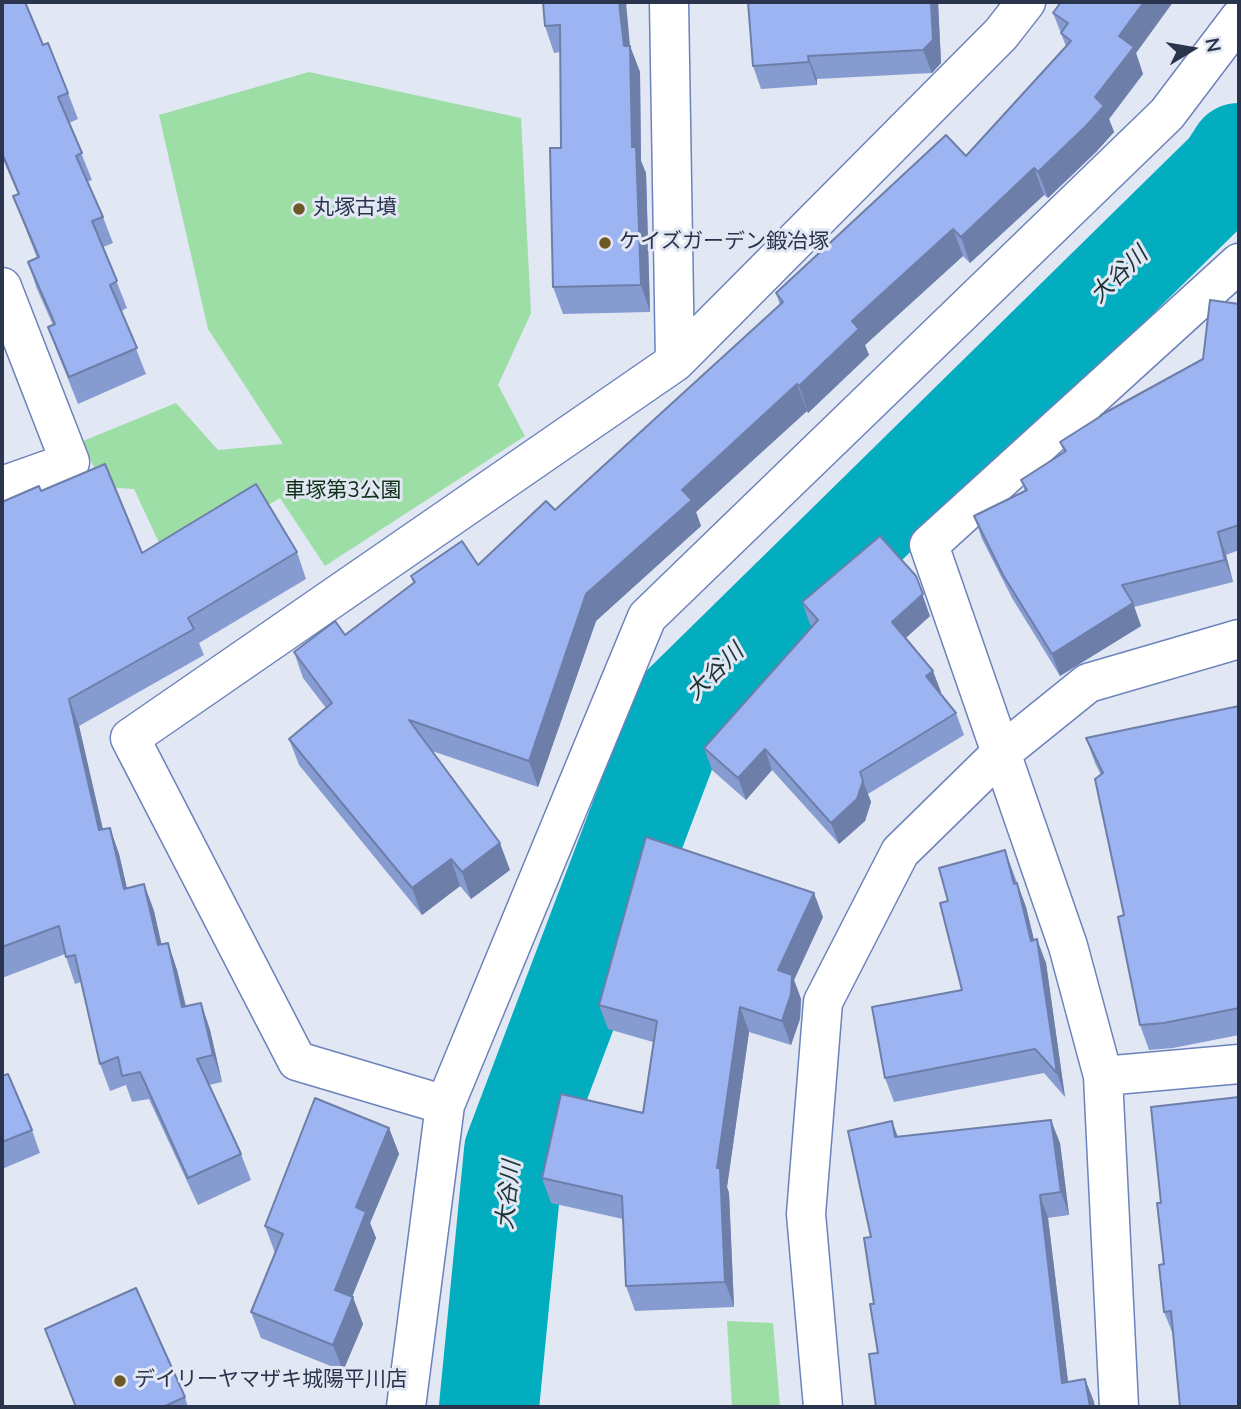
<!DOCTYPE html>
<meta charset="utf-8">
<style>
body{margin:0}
#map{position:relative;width:1241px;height:1409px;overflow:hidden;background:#e2e7f4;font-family:"Nunito Sans",sans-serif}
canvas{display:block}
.frame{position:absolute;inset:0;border:4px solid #2b344d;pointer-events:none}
.north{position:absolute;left:1157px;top:14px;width:70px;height:70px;-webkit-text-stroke:5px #e2e7f4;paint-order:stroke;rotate:79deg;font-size:19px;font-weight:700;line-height:28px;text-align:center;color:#2b344d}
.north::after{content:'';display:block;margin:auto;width:24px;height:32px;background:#2b344d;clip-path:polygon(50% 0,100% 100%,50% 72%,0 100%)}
</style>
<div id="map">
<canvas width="1241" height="1409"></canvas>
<div class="frame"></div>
<div class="north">N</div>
</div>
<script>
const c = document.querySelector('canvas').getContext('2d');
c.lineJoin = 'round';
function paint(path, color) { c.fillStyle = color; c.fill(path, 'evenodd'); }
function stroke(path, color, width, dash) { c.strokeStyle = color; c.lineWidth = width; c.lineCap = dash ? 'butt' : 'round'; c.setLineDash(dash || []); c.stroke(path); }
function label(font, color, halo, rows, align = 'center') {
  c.font = font + ' "Nunito Sans","Noto Sans JP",sans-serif'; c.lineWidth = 6; c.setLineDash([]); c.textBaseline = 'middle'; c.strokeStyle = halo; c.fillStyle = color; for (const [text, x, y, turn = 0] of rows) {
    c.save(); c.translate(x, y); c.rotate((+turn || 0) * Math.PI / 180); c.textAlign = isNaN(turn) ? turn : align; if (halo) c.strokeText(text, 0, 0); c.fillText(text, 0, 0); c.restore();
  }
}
paint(new Path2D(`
 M309 72 521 118 531 313 498 385 525 436 325 566 280 498 169 564 134 489 102 487 83 441 176 403 218 450 283 444 208 329 159 115Z
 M727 1321 773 1323 780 1407H732Z`), '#9ddda6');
stroke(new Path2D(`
 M489 1407 514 1151 683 705 1228 170 1239 153`), '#03adc0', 100);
const minor = new Path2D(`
 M669 2 675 362 1001 34 1026 2
 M2 287 70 462 2 486
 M1103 1076 1239 1064
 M445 1105 297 1061 130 738 675 362
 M406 1407 445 1105 647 617 1167 114 1239 19
 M823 1407 806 1214 823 1002 900 852 1000 754 1088 683 1239 639
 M1119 1407 1103 1076 1068 946 929 545 1239 263`);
stroke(minor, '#6c82bc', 41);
stroke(minor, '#fff', 38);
paint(new Path2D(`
 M543 2 630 46 640 72 641 161 646 173 650 312 563 314 553 287 561 148 560 52 554 53 545 26Z
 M748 2H938L941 63 932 73 817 79V85L761 89 753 66Z
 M1173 2 1136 53 1143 74 1109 119 1114 132 1096 152 1048 198 1044 195 970 263 963 256 865 345 869 355 808 413 807 411 696 512 701 526 596 621 538 787 432 751 510 870 471 899 460 886 422 915 299 765 289 739 326 708 303 678 294 652 345 635 413 583 411 576 478 565 555 510 780 305 776 293 966 156 1066 46 1053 13Z
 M43 45 68 93 78 119 69 123 92 180 87 182 103 217 113 243 103 247 127 308 121 311 146 374 78 404 58 354 48 327 53 325 37 289 28 262 37 258 13 196 18 194 2 157V153Z
 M1239 304V550L1226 555 1233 582 1134 607 1141 626 1060 676 1012 598 982 539 974 516 1025 491 1021 480 1064 453 1060 442 1203 359Z
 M41 491 142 553 297 552 306 579 199 643 204 655 79 726 103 829 110 828 119 854 127 888 144 884 154 911 161 945 168 943 177 970 186 1006 201 1003 210 1030 222 1082 209 1085 241 1154 251 1180 198 1205 149 1099 132 1102 126 1085 110 1091 100 1064 81 982 75 984 65 954 2 978V502Z
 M802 602 930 616 906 638 941 692 940 693 956 713 964 735 868 794 871 802 865 821 839 844 772 770 746 800 712 770 704 748 812 626 810 624Z
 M1239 706V1035L1173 1048 1149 1050 1140 1025 1124 915 1101 775 1095 763 1086 738Z
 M1005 850 1026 907 1034 940 1046 963 1065 1097 1044 1073 894 1102 885 1078 962 990 948 901Z
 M823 917 794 980 801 999 800 1019 791 1045 749 1032 727 1187 729 1193 734 1307 635 1311 626 1286 623 1219 551 1203 542 1178 643 1113 653 1042 608 1029 599 1005Z
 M2 1076 32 1130 40 1153 2 1169Z
 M892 1121 898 1137 1060 1143 1069 1215 1048 1218 1068 1382 1085 1379 1094 1402 878 1353 871 1237Z
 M389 1128 399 1154 370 1223 376 1238 352 1297 363 1324 343 1371 261 1338 251 1312 275 1253 265 1226Z
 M1161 1203 1174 1337 1164 1312Z
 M45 1329 185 1397 188 1407H75Z`), '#869bd0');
paint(new Path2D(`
 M619 2H626L630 46 640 72 641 161 646 173 650 312 641 285 632 147 624 46Z
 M931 2H938L941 63 932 73 923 50Z
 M1144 2H1173L1136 53 1143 74 1109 119 1114 132 1096 152 1048 198 1038 172 1095 97 1119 36Z
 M808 56 817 79V85L809 62Z
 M1034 168 1044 195 970 263 961 237Z
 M953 229 963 256 865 345 869 355 808 413 799 386 852 321Z
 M797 384 807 411 696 512 701 526 596 621 538 787 529 761 586 594 682 490Z
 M1218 532 1226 555 1233 582 1225 560Z
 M916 576 930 616 900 643 892 622Z
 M1133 603 1141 626 1060 676 1052 654Z
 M933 671 941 692 934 698 926 676Z
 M69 699 79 726 109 857 99 830Z
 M765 749 772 770 746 800 738 778Z
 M863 781 871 802 865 821 839 844 831 823Z
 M110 828 119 854 133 915 124 889Z
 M500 843 510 870 471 899 462 872Z
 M1005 850 1013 874 1023 908 1014 884Z
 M451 859 460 886 422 915 412 888Z
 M1017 883 1026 907 1040 965 1031 941Z
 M144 884 154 911 168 972 158 945Z
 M814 893 823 917 794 980 801 999 800 1019 791 1045 782 1021 778 970Z
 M1037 939 1046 963 1065 1097 1057 1073Z
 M168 943 177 970 192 1034 182 1007Z
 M201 1003 210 1030 222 1082 213 1055Z
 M740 1007 749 1032 727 1187 729 1193 734 1307 725 1282 717 1168Z
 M1051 1120 1060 1143 1069 1215 1061 1192Z
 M892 1121 900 1144 895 1137Z
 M389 1128 399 1154 370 1223 376 1238 344 1316 335 1290 356 1207Z
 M1040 1195 1048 1218 1071 1406 1062 1383Z
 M353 1297 363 1324 343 1371 333 1345Z
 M1085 1379 1094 1402 1095 1407H1090Z`), '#6d7ea9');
const building = new Path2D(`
 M2 2H25L43 45 48 43 68 93 58 97 82 153 76 156 103 217 92 221 117 281 110 285 137 348 69 377 48 327 55 324 28 262 39 257 13 196 19 194 2 153Z
 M543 2H619L624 46H630L632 147H636L641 285 553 287 550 148H561L560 25 545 26Z
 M748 2H931L933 40 923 50 808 56 809 62 753 66Z
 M1061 2H1144L1119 36 1134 47 1095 97 1104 106 1086 126 1038 172 1034 168 961 237 953 229 852 321 859 329 799 386 797 384 682 490 692 500 586 594 529 761 409 720 500 843 462 872 451 859 412 888 289 739 332 703 294 652 335 621 345 635 415 582 411 576 462 541 478 565 546 501 555 510 783 302 776 293 946 135 966 156 1071 41 1061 33 1068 23 1053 13Z
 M1210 300 1239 304V525L1218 532 1225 560 1122 585 1133 603 1052 654 1003 575 974 516 1027 490 1021 480 1066 451 1060 442 1101 416V415L1203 359Z
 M105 464 142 553 256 484 297 552 188 618 194 629 69 699 99 830 110 828 124 889 144 884 158 945 168 943 182 1007 201 1003 213 1055 197 1059 241 1154 188 1178 140 1072 122 1076 118 1057 100 1064 75 955 66 957 59 926 2 947V502L39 486 41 491Z
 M880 536 916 576 923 594 892 622 933 671 926 676 956 713 860 772 863 781 857 799 831 823 765 749 738 778 704 748 818 620 802 602Z
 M1239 706V1008L1164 1023 1140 1025 1118 917 1124 915 1095 779 1103 773 1086 738Z
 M646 837 814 893 778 970 792 975 791 994 782 1021 740 1007 717 1168H720L725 1282 626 1286 622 1196 542 1178 561 1094 643 1113 657 1021 599 1005Z
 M1005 850 1014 884 1017 883 1031 941 1037 939 1057 1073 1035 1049 885 1078 872 1007 962 990 940 903 948 901 939 868Z
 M8 1074 32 1130 2 1142V1076Z
 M1239 1097V1407H1180L1171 1311 1164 1312 1159 1265 1164 1264 1157 1203H1161L1151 1107Z
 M315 1098 389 1128 356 1207 366 1212 335 1290 353 1297 333 1345 251 1312 283 1234 265 1226Z
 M1051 1120 1061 1192 1040 1195 1062 1383 1085 1379 1090 1407H876L869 1354 878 1353 870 1304H874L864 1238 871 1237 848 1131 892 1121 895 1137Z
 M136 1288 185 1397 163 1407H76L45 1329Z`);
paint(building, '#9cb4f2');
stroke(building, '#6d7ea9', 2);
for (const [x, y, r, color] of [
 [299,209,7,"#6c5927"],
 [605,243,7,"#6c5927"],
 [120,1381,7,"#6c5927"]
]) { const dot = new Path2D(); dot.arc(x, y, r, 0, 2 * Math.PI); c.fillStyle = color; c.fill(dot); stroke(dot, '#e2e7f4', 2.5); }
label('21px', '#2b344d', '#e2e7f4', [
 ["丸塚古墳",313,209],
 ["ケイズガーデン鍛冶塚",619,243],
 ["デイリーヤマザキ城陽平川店",134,1381]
], 'left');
label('21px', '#113118', '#e2e7f4', [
 ["車塚第3公園",343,492]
]);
label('italic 23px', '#1c3336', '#e2e7f4', [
 ["大谷川",1120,276,-44],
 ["大谷川",716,673,-44],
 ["大谷川",510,1195,-84]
]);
</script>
